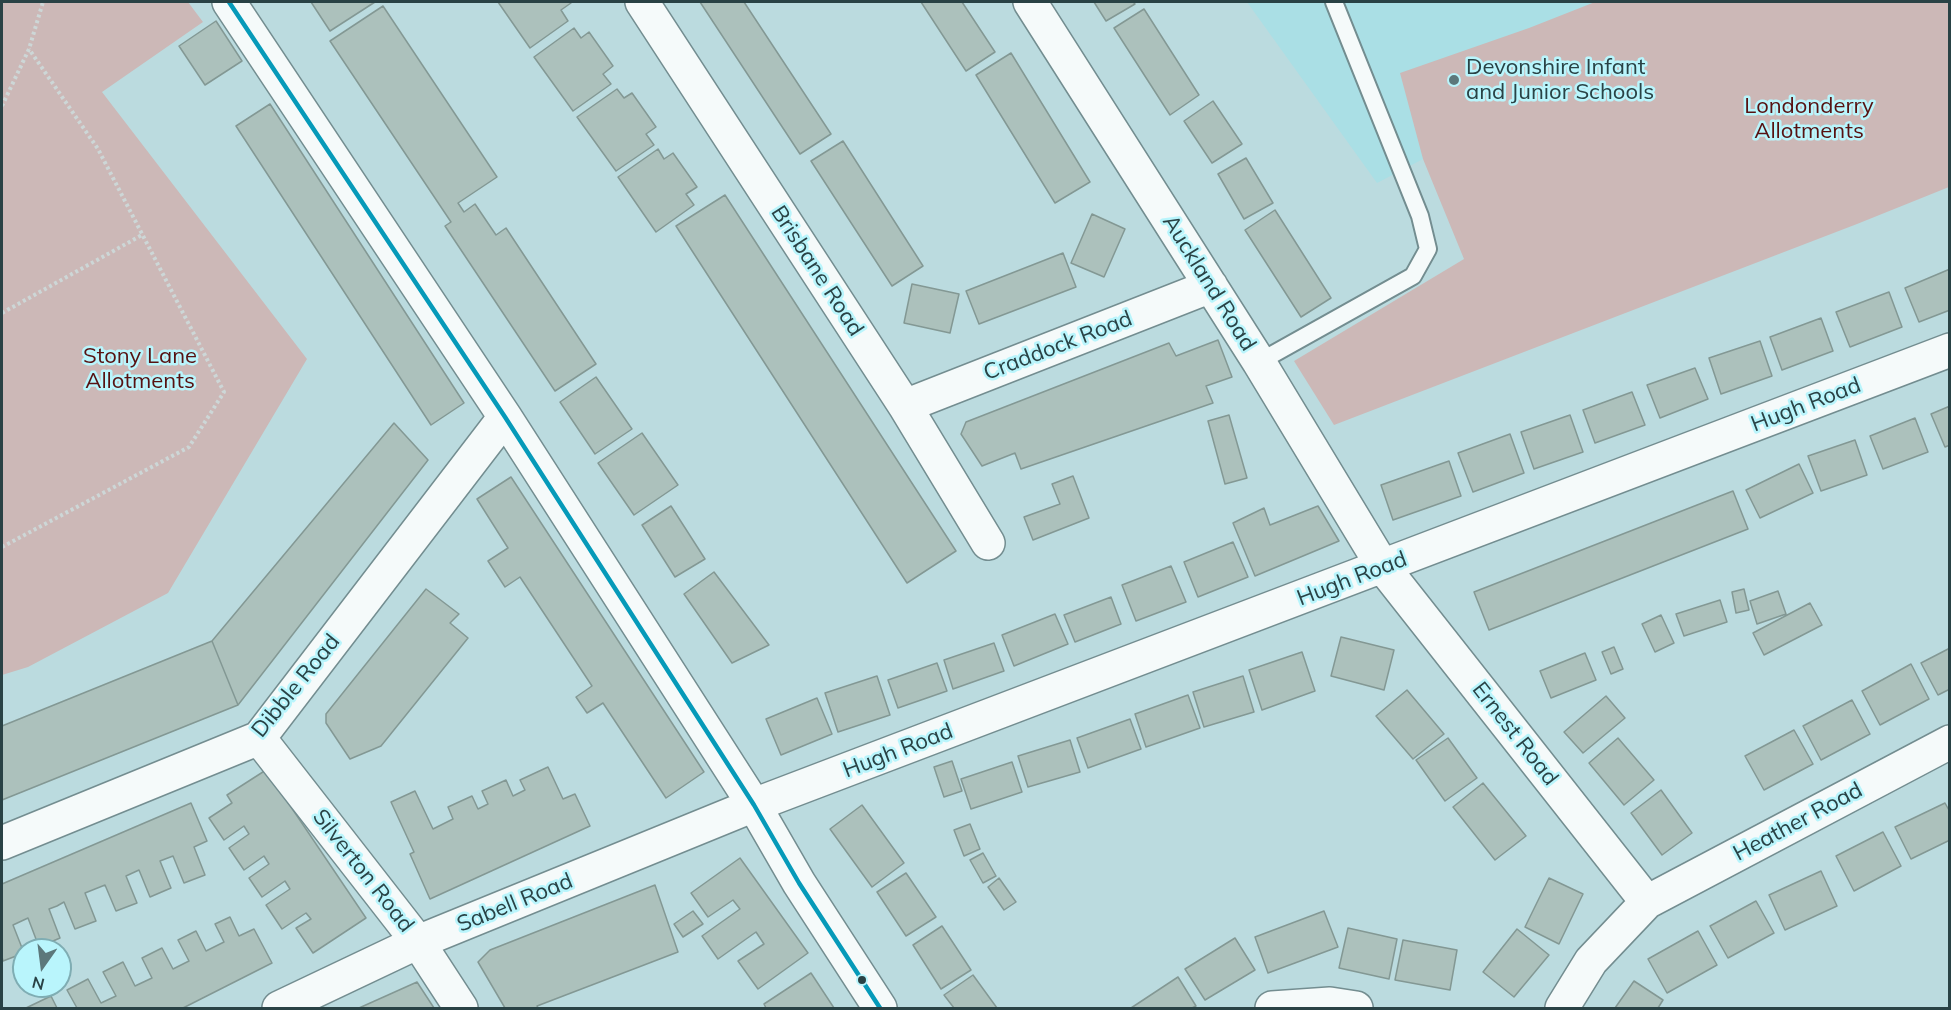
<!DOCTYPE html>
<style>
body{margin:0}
#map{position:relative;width:1951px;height:1010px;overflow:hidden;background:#bbdbdf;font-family:Mulish,sans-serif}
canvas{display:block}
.frame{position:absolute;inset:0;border:3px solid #294245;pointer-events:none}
.north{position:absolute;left:12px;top:938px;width:60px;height:60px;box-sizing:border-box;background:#b9f5fc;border:2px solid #7fadb3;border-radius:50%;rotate:194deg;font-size:16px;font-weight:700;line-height:24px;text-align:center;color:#294245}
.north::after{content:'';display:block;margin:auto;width:21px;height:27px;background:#5c787b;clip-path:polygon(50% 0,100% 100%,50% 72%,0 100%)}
</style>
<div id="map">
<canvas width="1951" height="1010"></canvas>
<div class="frame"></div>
<div class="north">N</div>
</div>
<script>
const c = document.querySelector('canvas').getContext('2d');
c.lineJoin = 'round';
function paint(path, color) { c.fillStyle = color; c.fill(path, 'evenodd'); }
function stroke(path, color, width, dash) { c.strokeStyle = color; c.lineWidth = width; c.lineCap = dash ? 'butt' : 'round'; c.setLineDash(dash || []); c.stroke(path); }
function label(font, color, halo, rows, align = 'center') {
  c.font = font + ' Mulish,sans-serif'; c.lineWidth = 5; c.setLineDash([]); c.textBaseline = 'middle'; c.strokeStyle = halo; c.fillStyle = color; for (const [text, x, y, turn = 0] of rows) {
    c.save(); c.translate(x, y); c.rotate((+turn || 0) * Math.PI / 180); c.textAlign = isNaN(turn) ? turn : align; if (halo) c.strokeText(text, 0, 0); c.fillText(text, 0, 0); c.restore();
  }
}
paint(new Path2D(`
 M1247 2H1787L1423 159 1377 183Z`), '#aadfe5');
paint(new Path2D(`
 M2 2H188L203 22 102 92 307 359 168 593 28 667 2 675Z
 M1595 2H1949V187L1857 224 1334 425 1294 361 1464 259 1423 159 1400 73 1529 28Z`), '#ccb8b7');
const building = new Path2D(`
 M311 2H375L330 31Z
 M498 2H570L571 3 561 10 568 21 530 48Z
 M700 2H744L831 134 800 154Z
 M921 2H962L995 52 966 71Z
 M1094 2H1133L1135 4 1106 21Z
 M383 6 497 177 458 203 464 212 475 204 496 235 506 228 596 364 555 391 445 226 451 222 330 41Z
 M1144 9 1199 95 1170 115 1114 28Z
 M216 21 242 61 205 85 179 46Z
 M574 28 581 38 589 32 613 66 603 74 611 84 573 111 534 57Z
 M1011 53 1090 182 1055 203 976 75Z
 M617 89 624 98 632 93 656 127 646 134 654 145 616 171 577 117Z
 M1213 101 1242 144 1212 163 1184 121Z
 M270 104 464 403 431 425 236 126Z
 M843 141 923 266 892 286 811 161Z
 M658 149 664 159 673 153 697 187 686 194 694 205 656 232 618 177Z
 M1246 158 1273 203 1244 219 1218 174Z
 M725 195 956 551 907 583 676 226Z
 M1275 210 1331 298 1301 317 1245 230Z
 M1092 214 1125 229 1104 277 1071 263Z
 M1063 253 1076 287 979 324 966 291Z
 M1950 269V310L1919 322 1905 288Z
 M912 284 959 294 950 333 904 323Z
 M1889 292 1902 327 1850 347 1836 312Z
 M1821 318 1833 351 1782 370 1770 337Z
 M1218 340 1232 377 1206 386 1213 403 1021 469 1015 453 982 466 961 434 966 422 1169 343 1176 356Z
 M1760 341 1772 376 1721 394 1709 358Z
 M1695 368 1708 399 1660 418 1647 385Z
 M596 377 632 429 595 454 560 402Z
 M1632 392 1645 425 1595 443 1583 410Z
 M1950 406V445L1945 447 1931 414Z
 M1229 415 1247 478 1225 484 1208 421Z
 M1570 415 1583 452 1534 469 1521 432Z
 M1915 418 1928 452 1883 469 1870 436Z
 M394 423 428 460 238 705 212 641Z
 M642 433 678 485 634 515 598 463Z
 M1510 434 1524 473 1473 492 1458 453Z
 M1855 440 1867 475 1821 491 1808 456Z
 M1449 461 1461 496 1393 520 1381 485Z
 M1799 464 1813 493 1760 518 1746 490Z
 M1073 476 1089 518 1033 540 1024 517 1060 504 1052 484Z
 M511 477 704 772 666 798 603 703 587 713 576 697 592 686 520 577 505 587 488 561 508 548 477 499Z
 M1733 491 1748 529 1489 630 1474 592Z
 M671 506 705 559 675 577 642 525Z
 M1318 506 1339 541 1255 576 1233 523 1264 508 1270 525Z
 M1233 542 1248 577 1198 597 1184 562Z
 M1171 566 1186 602 1136 621 1122 585Z
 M714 572 769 645 732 663 684 594Z
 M426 589 459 614 450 623 468 638 381 746 350 759 326 723V714Z
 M1744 589 1749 610 1736 613 1732 592Z
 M1778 591 1786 614 1757 624 1750 601Z
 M1111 597 1121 624 1075 642 1064 615Z
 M1720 600 1727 622 1684 636 1676 614Z
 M1810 603 1822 625 1764 655 1753 633Z
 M1055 614 1068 644 1014 666 1002 635Z
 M1661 615 1674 643 1655 652 1642 624Z
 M1341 637 1394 650 1384 690 1331 676Z
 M212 641 238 705 2 800V726Z
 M994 643 1004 671 953 689 944 660Z
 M1614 647 1623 669 1611 674 1602 652Z
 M1950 648V689L1938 695 1921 663Z
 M1302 652 1315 691 1262 710 1249 670Z
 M1585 653 1596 680 1551 698 1540 671Z
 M937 663 947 691 898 708 888 680Z
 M1911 664 1929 699 1880 725 1862 691Z
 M877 676 890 715 838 732 825 693Z
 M1243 676 1254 712 1204 727 1193 692Z
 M1407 690 1444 734 1413 759 1376 716Z
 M1188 695 1200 728 1146 747 1135 714Z
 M1606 696 1625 718 1583 753 1564 732Z
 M817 698 832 734 781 755 766 719Z
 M1852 700 1870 734 1821 760 1803 726Z
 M1130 719 1141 749 1088 768 1077 738Z
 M1794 730 1813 764 1764 790 1745 756Z
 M1448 738 1477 778 1445 801 1416 760Z
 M1618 738 1654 780 1624 805 1589 763Z
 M1070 740 1080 772 1028 787 1018 756Z
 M952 761 962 791 944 797 934 767Z
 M1012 762 1022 792 971 809 961 779Z
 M548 767 563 799 575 794 590 826 430 899 410 854 414 852 391 802 415 791 433 829 453 819 448 807 472 796 478 809 488 804 482 791 506 780 513 796 525 790 520 780Z
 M266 770 366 918 313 953 296 928 311 919 306 913 282 929 266 905 290 889 285 881 262 897 249 878 269 864 264 856 244 870 229 848 249 834 244 826 224 840 209 818 232 803 227 795Z
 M1483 783 1526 836 1495 860 1453 807Z
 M1661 790 1692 833 1662 855 1631 813Z
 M191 803 207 841 194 847 205 875 184 883 173 856 160 861 171 888 150 897 139 870 126 876 137 903 116 911 105 885 85 893 96 921 75 929 64 902 57 906 49 909 60 938 39 947 28 918 13 925 24 953 3 961 2 957V884Z
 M1945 803 1950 812V840L1911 859 1895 827Z
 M862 805 904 863 872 887 830 829Z
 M970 824 980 849 964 856 954 830Z
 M1883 832 1901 866 1854 891 1836 856Z
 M983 853 996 876 983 883 970 860Z
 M740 858 808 953 758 989 738 961 764 944 756 932 718 959 702 936 740 909 733 900 708 917 691 893Z
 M1821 871 1837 906 1785 930 1769 895Z
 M906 873 936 917 906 936 877 892Z
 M999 878 1016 902 1004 910 988 887Z
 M1549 878 1583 894 1559 944 1525 927Z
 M655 885 678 952 537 1006 538 1008H505L478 962 490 950Z
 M1756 901 1774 933 1728 958 1710 926Z
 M693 911 703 924 683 937 674 924Z
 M1324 911 1338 947 1268 973 1255 937Z
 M230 917 239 936 254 929 272 963 183 1008H77L67 990 88 979 101 1003 116 996 103 972 123 962 135 986 152 978 142 958 162 948 173 969 189 961 178 940 196 931 206 951 224 942 215 924Z
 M942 926 971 970 941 989 913 945Z
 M1348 928 1397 939 1389 979 1339 968Z
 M1517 929 1549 955 1514 997 1483 972Z
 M1698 931 1717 965 1667 993 1648 959Z
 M1235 938 1255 970 1205 1000 1185 969Z
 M1403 940 1457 950 1450 990 1395 980Z
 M811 973 834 1008H766L764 1004Z
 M973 975 997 1008H954L944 995Z
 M1178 977 1196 1006 1192 1008H1131Z
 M1634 981 1663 1000 1658 1008H1615Z
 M417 982 434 1008H359Z
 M51 996 57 1008H26Z`);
paint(building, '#acc1bc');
stroke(building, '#839894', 1.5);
const lane = new Path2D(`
 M1259 362 1413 276 1428 249 1420 216 1334 2`);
const street = new Path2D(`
 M229 2 505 417 754 805 799 883 880 1008
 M642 2 905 406 988 543
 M1030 2 1259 362 1383 567 1647 902
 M905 406 1211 286
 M259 738 418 942 461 1008
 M2 843 259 738 505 417
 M279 1008 418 942 754 805 1950 350
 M1272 1008 1330 1004 1356 1008
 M1562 1008 1591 961 1647 902 1950 742`);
stroke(lane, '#738d90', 20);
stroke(street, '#738d90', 36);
stroke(new Path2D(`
 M2 106 29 49 43 2
 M2 313 142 235
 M2 547 189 447 224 392 98 149 29 49`), '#cdd7d7', 4, [3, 3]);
stroke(lane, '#f5fafa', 16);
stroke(street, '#f5fafa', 33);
stroke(new Path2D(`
 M229 2 505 417 754 805 799 883 880 1008`), '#069ab9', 4.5);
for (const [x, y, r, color] of [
 [1454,80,6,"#5c787b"],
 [862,980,5,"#294245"]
]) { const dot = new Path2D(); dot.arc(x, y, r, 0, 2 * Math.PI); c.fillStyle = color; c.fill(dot); stroke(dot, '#b9f5fc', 2); }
label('22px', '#294245', '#b9f5fc', [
 ["Devonshire Infant",1466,67],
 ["and Junior Schools",1466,92]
], 'left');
label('22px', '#571111', '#b9f5fc', [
 ["Londonderry",1809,106],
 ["Allotments",1809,131],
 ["Stony Lane",140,356],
 ["Allotments",140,381]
]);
label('22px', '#294245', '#b9f5fc', [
 ["Brisbane Road",817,271,57],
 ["Auckland Road",1209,283,58],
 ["Craddock Road",1058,346,-21],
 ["Hugh Road",1806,405,-21],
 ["Hugh Road",1352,579,-21],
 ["Dibble Road",296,686,-51],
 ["Ernest Road",1515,734,52],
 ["Hugh Road",898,751,-21],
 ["Heather Road",1798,822,-28],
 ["Silverton Road",363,871,52],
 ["Sabell Road",515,903,-22]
]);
</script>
